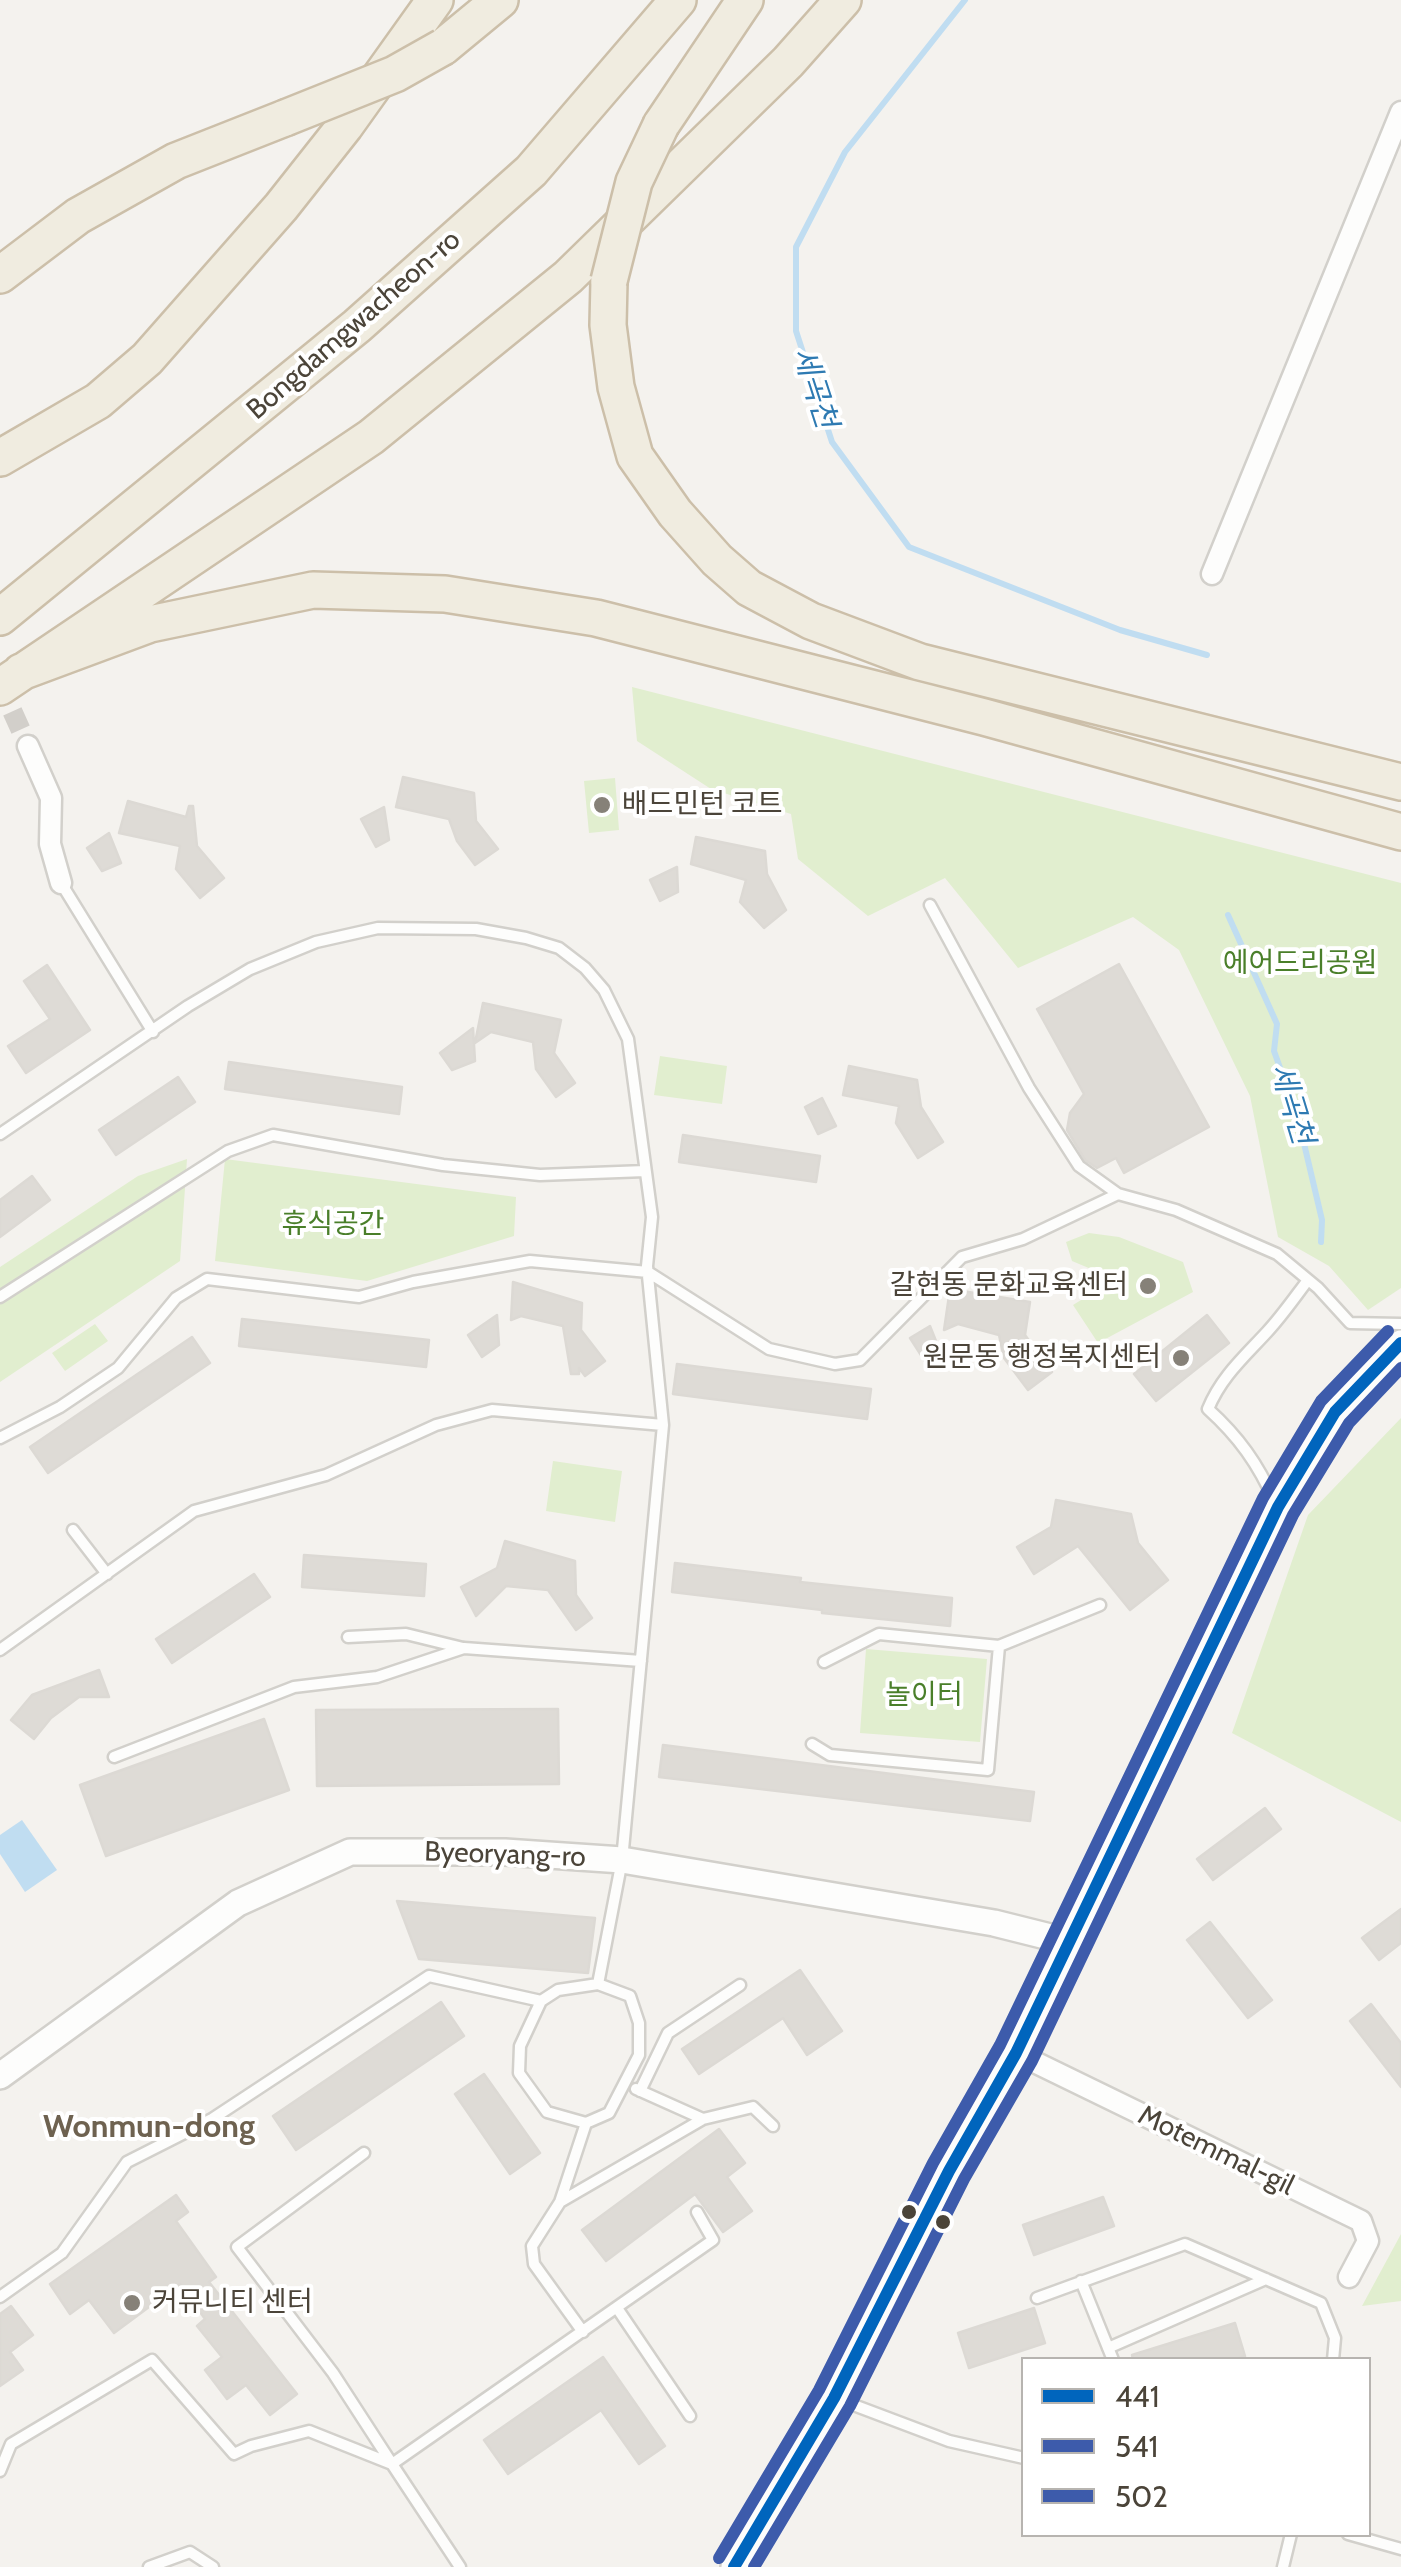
<!DOCTYPE html>
<meta charset="utf-8">
<style>
body{margin:0}
#map{position:relative;width:1401px;height:2567px;overflow:hidden;background:#f4f2ee;font-family:Cabin,sans-serif}
canvas{display:block}
.legend{position:absolute;left:1021px;top:2357px;width:350px;height:180px;box-sizing:border-box;background:#fff;border:2px solid #b7b4b0;margin:0;padding:12px 18px;list-style:none;font-size:30px;color:#4b4439}
.legend li{display:flex;align-items:center;gap:20px;height:50px}
.legend b{width:50px;border:2px solid #b7b4b0}
</style>
<div id="map">
<canvas width="1401" height="2567"></canvas>
<ul class="legend">
<li><b style="height:12px;background:#0065bd"></b>441</li>
<li><b style="height:12px;background:#3d5bab"></b>541</li>
<li><b style="height:12px;background:#3d5bab"></b>502</li>
</ul>
</div>
<script>
const c = document.querySelector('canvas').getContext('2d');
c.lineJoin = 'round';
function paint(path, color) { c.fillStyle = color; c.fill(path, 'evenodd'); }
function stroke(path, color, width, dash) { c.strokeStyle = color; c.lineWidth = width; c.lineCap = dash ? 'butt' : 'round'; c.setLineDash(dash || []); c.stroke(path); }
function label(font, color, halo, rows, align = 'center') {
  c.font = font + ' Cabin,"Noto Sans KR",sans-serif'; c.lineWidth = 8; c.setLineDash([]); c.textBaseline = 'middle'; c.strokeStyle = halo; c.fillStyle = color; for (const [text, x, y, turn = 0] of rows) {
    c.save(); c.translate(x, y); c.rotate((+turn || 0) * Math.PI / 180); c.textAlign = isNaN(turn) ? turn : align; if (halo) c.strokeText(text, 0, 0); c.fillText(text, 0, 0); c.restore();
  }
}
paint(new Path2D(`
 M632 687 1401 883V1288L1368 1310 1329 1266 1278 1237 1250 1096 1179 950 1133 917 1018 968 945 878 868 916 798 859 791 814 711 789 637 741Z
 M615 778 619 830 589 833 584 781Z
 M660 1056 727 1066 722 1104 654 1095Z
 M187 1159 180 1261 0 1382V1267L138 1176Z
 M225 1159 516 1197 514 1236 367 1281 215 1261Z
 M1089 1233 1119 1237 1183 1262 1193 1292 1098 1343 1073 1305 1115 1279 1072 1261 1066 1242Z
 M95 1324 108 1341 65 1371 52 1353Z
 M1401 1418V1822L1232 1733 1308 1515Z
 M553 1461 622 1471 615 1522 546 1511Z
 M866 1649 987 1659 980 1742 860 1733Z
 M1401 2234V2301L1362 2306Z`), '#e1eecf');
paint(new Path2D(`
 M22 1820 57 1870 25 1892 0 1854V1835Z`), '#c0ddf1');
stroke(new Path2D(`
 M965 0 845 152 796 247V331L832 442 909 547 1120 630 1207 655
 M1228 915 1277 1024 1274 1051 1298 1118 1322 1220 1321 1242`), '#c0ddf1', 6);
const building = new Path2D(`
 M403 777 474 793 476 821 498 849 475 865 457 841 449 819 396 807Z
 M128 801 186 817 189 806H193L197 846 224 878 200 898 176 869 180 846 119 833Z
 M384 807 389 840 376 847 361 819Z
 M109 833 121 863 102 871 87 848Z
 M696 837 765 851 767 874 786 910 764 928 740 902 746 880 691 864Z
 M677 867 678 892 660 901 650 880Z
 M1119 964 1209 1127 1124 1173 1116 1158 1097 1168 1085 1160 1067 1130 1070 1113 1084 1094 1037 1009Z
 M47 965 90 1030 26 1073 8 1046 50 1019 24 981Z
 M483 1003 561 1020 554 1053 575 1083 556 1097 536 1069 533 1042 491 1032 475 1043Z
 M473 1028 475 1061 452 1070 440 1053Z
 M229 1062 402 1087 399 1114 225 1089Z
 M849 1066 917 1080 921 1107 943 1142 918 1158 896 1123 899 1106 843 1095Z
 M178 1077 195 1102 116 1155 99 1130Z
 M822 1098 836 1126 818 1134 805 1107Z
 M683 1135 820 1156 816 1182 679 1162Z
 M32 1176 50 1200 0 1237V1200Z
 M513 1282 582 1303 581 1330 605 1361 585 1376 579 1368V1374H571L563 1326 521 1316 511 1320Z
 M950 1289 1030 1302 1025 1335 1052 1372 1028 1390 1004 1358 999 1335 958 1324 944 1330Z
 M497 1315 499 1345 482 1357 468 1335Z
 M1207 1315 1229 1343 1156 1401 1134 1374Z
 M242 1319 429 1340 426 1367 239 1346Z
 M930 1326 942 1356 926 1363 910 1338Z
 M192 1337 210 1363 48 1473 30 1447Z
 M677 1364 871 1389 867 1419 673 1394Z
 M1056 1500 1131 1514 1138 1543 1168 1580 1130 1610 1078 1546 1034 1574 1017 1547 1051 1527Z
 M505 1541 575 1561 576 1595 592 1618 576 1630 548 1590 506 1586 476 1616 461 1587 497 1568Z
 M304 1555 426 1564 424 1596 302 1587Z
 M675 1563 801 1578 800 1582 952 1598 950 1626 822 1613V1610L672 1592Z
 M254 1574 270 1597 172 1663 156 1639Z
 M99 1670 109 1697H79L51 1718 34 1739 11 1720 32 1695Z
 M558 1709 559 1784 317 1786 316 1710Z
 M264 1719 289 1790 106 1856 80 1785Z
 M663 1745 1034 1792 1030 1821 659 1777Z
 M1265 1808 1281 1829 1213 1880 1197 1859Z
 M397 1901 595 1918 588 1973 419 1959Z
 M1401 1909V1943L1379 1960 1362 1938Z
 M1210 1922 1272 2000 1248 2018 1187 1940Z
 M800 1970 842 2031 807 2055 783 2018 699 2074 682 2049Z
 M441 2002 464 2036 296 2150 273 2116Z
 M1371 2004 1401 2043V2087L1350 2021Z
 M484 2074 540 2153 510 2174 455 2094Z
 M719 2129 745 2163 727 2177 752 2211 723 2232 695 2194 606 2261 582 2230Z
 M176 2195 188 2212 176 2221 216 2277 209 2282 297 2394 270 2415 246 2385 227 2399 205 2370 222 2357 197 2326 205 2319 180 2284 114 2333 89 2300 70 2314 50 2284Z
 M1103 2197 1114 2226 1034 2255 1023 2225Z
 M11 2306 33 2335 10 2352 23 2370 0 2386V2314Z
 M1034 2308 1045 2343 969 2368 958 2333Z
 M1235 2323 1245 2356 1234 2360H1133L1132 2355Z
 M603 2357 665 2446 639 2464 601 2410 508 2474 484 2440Z`);
paint(building, '#dedbd6');
stroke(building, '#dcd9d4', 2.5);
stroke(new Path2D(`
 M0 684 28 746`), '#d2cfca', 20, [20, 10]);
const service = new Path2D(`
 M61 883 153 1032
 M930 905 1029 1088 1079 1166 1118 1194 1176 1210 1277 1254 1318 1288 1350 1323 1401 1324
 M0 1134 188 1006 250 969 316 942 378 928 476 929 526 938 559 948 585 968 604 990 628 1039 652 1217 647 1266 663 1425 622 1860 598 1984
 M0 1297 228 1151 273 1135 443 1165 540 1175 645 1171
 M0 1438 60 1407 118 1368 176 1298 207 1279 359 1297 413 1282 530 1261 648 1272 769 1349 835 1364 860 1360 962 1257 1023 1239 1118 1194
 M1275 1502C1258 1464 1239 1437 1208 1409 1221 1377 1244 1357 1267 1332 1282 1316 1295 1297 1308 1280
 M73 1530 107 1574
 M348 1637 406 1634 463 1648
 M0 1650 194 1511 326 1475 436 1425 492 1410 663 1425
 M824 1662 879 1634 999 1646
 M812 1744 830 1755 988 1770 999 1646 1100 1605
 M114 1757 294 1687 377 1677 464 1648 641 1661
 M598 1984 630 1996 639 2023V2055L609 2113 586 2123 547 2112 519 2073 520 2046 541 2001 558 1990Z
 M636 2089 703 2119
 M640 2091 668 2033 740 1985
 M364 2153 237 2247 333 2373 392 2464 713 2240 697 2212
 M560 2202 703 2119 753 2107 773 2126
 M1081 2281 1113 2360
 M0 2297 62 2253 127 2162 212 2119 429 1976 541 2001
 M1037 2298 1185 2244 1321 2303 1335 2338 1333 2360
 M617 2308 690 2416
 M583 2332 534 2264 532 2246 560 2202 586 2123
 M1108 2348 1266 2279
 M835 2398 949 2441 1024 2458
 M0 2471 11 2444 152 2360 234 2454 251 2446 309 2431 392 2464 460 2567
 M1348 2534 1401 2549
 M149 2567 190 2552 213 2567
 M1283 2567 1291 2534`);
const minor = new Path2D(`
 M1212 574 1401 112
 M28 746 51 798 50 844 61 883
 M1016 2053 1361 2221 1368 2241 1349 2277`);
const tertiary = new Path2D(`
 M0 2076 238 1903 350 1852H505L622 1860 994 1923 1070 1942
 M734 2567 834 2398 949 2171 1016 2053 1278 1507 1335 1412 1401 1343`);
const trunk = new Path2D(`
 M443 47 500 0
 M661 125 745 0
 M0 275 78 216 176 161 285 118
 M609 281 608 325 616 387 635 456 675 513 717 560 749 588 811 621 920 662 1401 782
 M0 458 98 401 147 359 281 207 345 126 435 0
 M0 617 357 326 531 171 678 0
 M21 672 150 624 313 590 445 594 596 618 984 717 1401 832
 M0 687 371 437 568 277 788 62 843 0`);
stroke(service, '#d2d0cb', 15);
stroke(minor, '#d2d0cb', 25);
stroke(tertiary, '#d2d0cb', 30);
stroke(trunk, '#ccbfa9', 40);
stroke(service, '#fdfdfc', 10);
stroke(minor, '#fdfdfc', 20);
stroke(tertiary, '#fdfdfc', 25);
stroke(trunk, '#f0ece0', 35);
const trunkBridge = new Path2D(`
 M285 118 395 74 443 47
 M609 281 634 182 661 125`);
stroke(trunkBridge, '#ccbfa9', 40, []);
stroke(trunkBridge, '#f0ece0', 35);
stroke(new Path2D(`
 M734 2567 834 2398 949 2171 1016 2053 1278 1507 1335 1412 1401 1343`), '#0065bd', 12);
stroke(new Path2D(`
 M754 2567 850 2406 964 2179 1032 2061 1293 1515 1349 1423 1401 1368`), '#3d5bab', 12);
stroke(new Path2D(`
 M719 2558 819 2390 933 2163 1000 2045 1263 1498 1321 1401 1388 1331`), '#3d5bab', 12);
for (const [x, y, r, color] of [
 [602,805,10,"#868178"],
 [1148,1286,10,"#868178"],
 [1181,1358,10,"#868178"],
 [909,2212,9,"#4b4439"],
 [943,2222,9,"#4b4439"],
 [132,2303,10,"#868178"]
]) { const dot = new Path2D(); dot.arc(x, y, r, 0, 2 * Math.PI); c.fillStyle = color; c.fill(dot); stroke(dot, '#fff', 4); }
label('28px', '#4b4439', '#fff', [
 ["Bongdamgwacheon-ro",354,325,-41],
 ["Byeoryang-ro",505,1855,2],
 ["Motemmal-gil",1216,2151,26]
]);
label('28px', '#4b4439', '#fff', [
 ["배드민턴 코트",622,805],
 ["갈현동 문화교육센터",1128,1286,"right"],
 ["원문동 행정복지센터",1161,1358,"right"],
 ["커뮤니티 센터",152,2303]
], 'left');
label('28px', '#4a7f2a', '#fff', [
 ["에어드리공원",1300,964],
 ["휴식공간",333,1225],
 ["놀이터",924,1696]
]);
label('italic 30px', '#2e7ab2', '#fff', [
 ["세곡천",814,388,72],
 ["세곡천",1291,1104,73]
]);
label('bold 32px', '#6e6250', '#fff', [
 ["Wonmun-dong",149,2128]
]);
</script>
